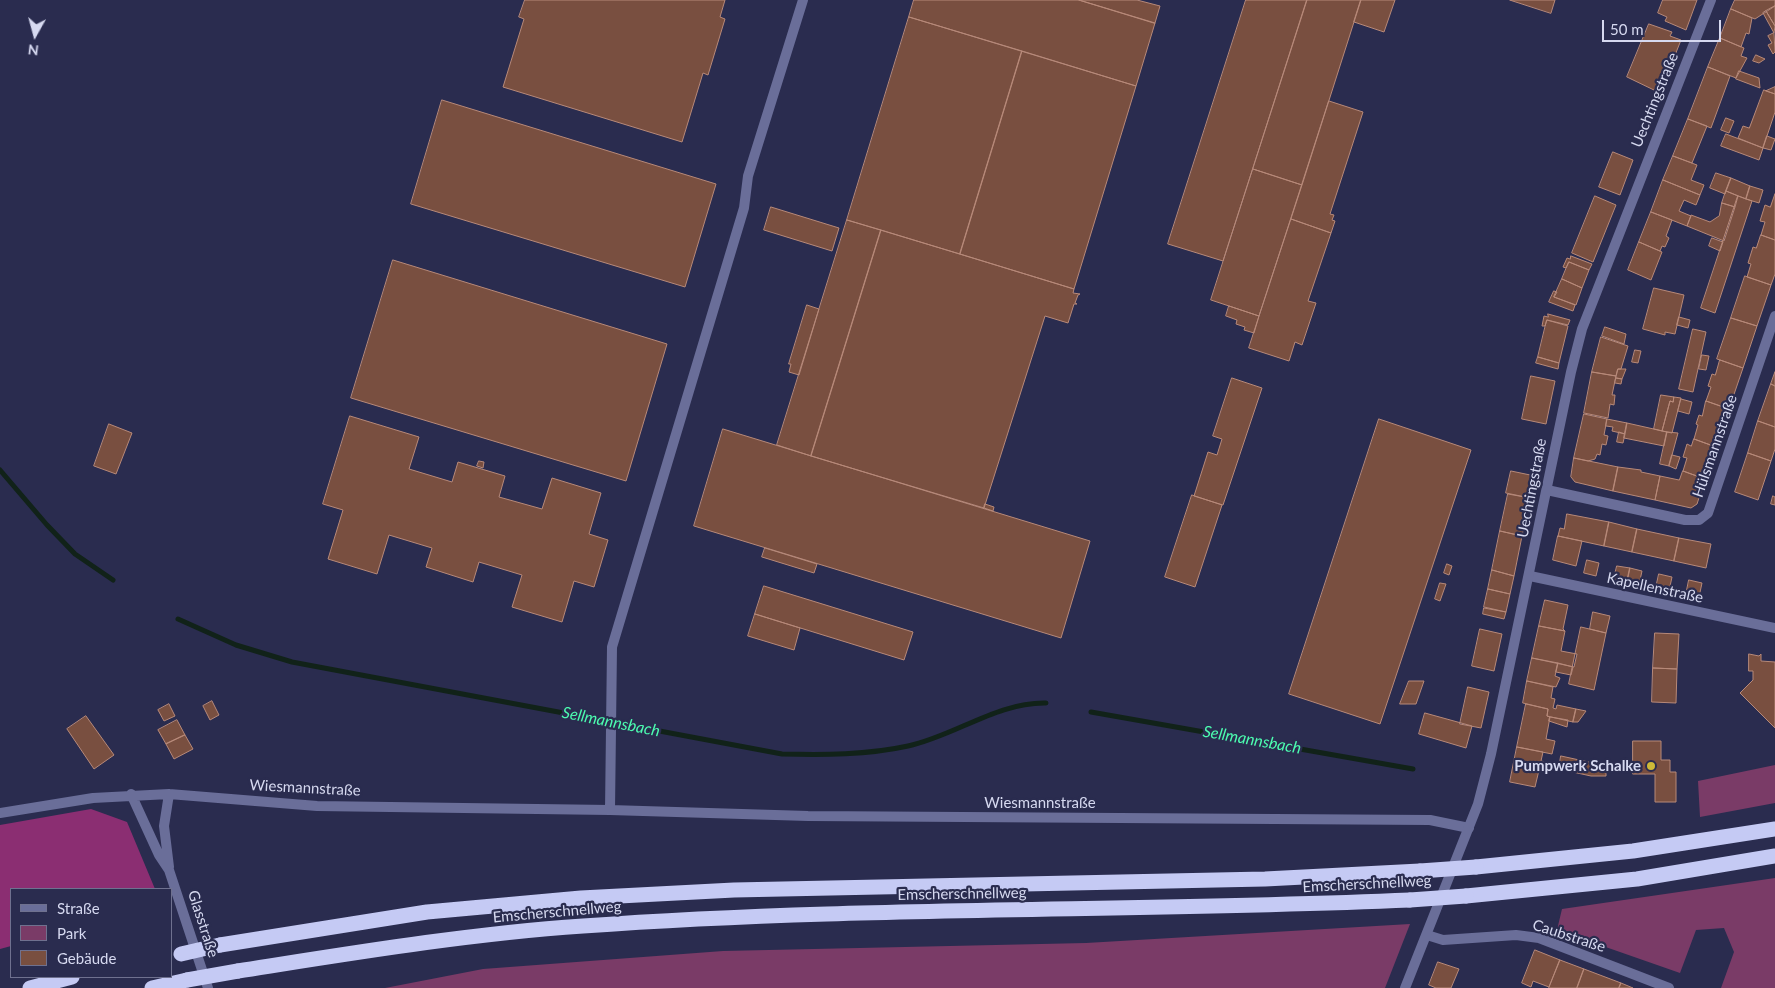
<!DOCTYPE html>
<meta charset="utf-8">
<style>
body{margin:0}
#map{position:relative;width:1775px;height:988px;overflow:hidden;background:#2a2c4f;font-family:Lato,sans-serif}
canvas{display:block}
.legend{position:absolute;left:10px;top:888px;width:162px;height:90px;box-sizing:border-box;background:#2a2c4f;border:1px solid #6f718f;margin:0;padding:6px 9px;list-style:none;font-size:15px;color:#d6d9f0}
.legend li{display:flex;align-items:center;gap:10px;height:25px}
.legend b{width:25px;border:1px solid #6f718f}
.north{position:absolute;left:10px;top:10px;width:50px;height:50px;-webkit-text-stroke:4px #2a2c4f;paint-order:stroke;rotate:187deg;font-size:14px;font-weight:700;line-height:20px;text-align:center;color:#d6d9f0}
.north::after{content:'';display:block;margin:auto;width:18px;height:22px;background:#d6d9f0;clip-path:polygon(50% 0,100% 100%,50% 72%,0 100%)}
.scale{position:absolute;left:1602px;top:20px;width:119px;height:22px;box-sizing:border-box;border:2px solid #d6d9f0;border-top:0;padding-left:6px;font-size:15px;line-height:18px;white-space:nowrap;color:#d6d9f0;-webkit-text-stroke:4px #2a2c4f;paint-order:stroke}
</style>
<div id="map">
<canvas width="1775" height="988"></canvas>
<ul class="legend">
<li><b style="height:6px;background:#6a6e99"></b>Straße</li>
<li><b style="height:14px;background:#7a3b67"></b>Park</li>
<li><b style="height:14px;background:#794f40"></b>Gebäude</li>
</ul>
<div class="north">N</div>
<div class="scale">50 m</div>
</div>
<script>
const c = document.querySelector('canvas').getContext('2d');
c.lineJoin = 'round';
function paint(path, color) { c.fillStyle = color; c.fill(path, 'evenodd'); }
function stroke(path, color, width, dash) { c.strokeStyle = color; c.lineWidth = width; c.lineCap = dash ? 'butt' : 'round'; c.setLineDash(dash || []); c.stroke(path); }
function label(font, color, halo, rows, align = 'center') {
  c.font = font + ' Lato,sans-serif'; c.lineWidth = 4.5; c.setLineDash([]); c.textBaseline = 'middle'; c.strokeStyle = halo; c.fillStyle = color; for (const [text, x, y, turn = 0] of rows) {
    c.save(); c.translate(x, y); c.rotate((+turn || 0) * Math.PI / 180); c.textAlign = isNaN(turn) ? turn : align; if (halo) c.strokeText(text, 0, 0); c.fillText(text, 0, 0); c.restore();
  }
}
paint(new Path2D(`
 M1775 765V803L1700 817 1698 781Z
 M1775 878V988H1721L1734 952 1724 928 1696 930 1680 973 1557 930 1562 909Z
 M1410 924 1385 988H385L483 969 723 951 1086 943Z`), '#7a3b67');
paint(new Path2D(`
 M91 809 127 822 155 889H11V946L0 949V825Z`), '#8b2e72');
stroke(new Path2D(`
 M0 470 47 525 75 554 113 580
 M178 619 236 645 292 662 782 754C824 755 867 755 908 746 955 736 997 702 1046 703
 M1091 712 1413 769`), '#112219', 5);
const building = new Path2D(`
 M525 0H725L720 17 725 19 708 75 703 73 682 142 503 87 524 19 519 17Z
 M914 0H1079L1155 23 1136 86 909 17Z
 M1079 0H1137L1160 6 1155 23Z
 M1246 0H1307L1223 261 1168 244Z
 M1307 0H1361L1302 185 1253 169Z
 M1361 0H1395L1384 32 1354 22Z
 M1510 0H1555L1551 13Z
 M1663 0H1697L1686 30 1665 21 1667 17 1658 13Z
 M1735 0H1775V6L1755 19 1731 9Z
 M1775 6V26L1766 11Z
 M1731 9 1752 18 1749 34 1746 33 1741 47 1720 38Z
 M1766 11 1775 26 1774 33 1763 13Z
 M909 17 1022 51 960 254 847 220Z
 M1649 24 1672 32 1670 36 1681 40 1662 88 1658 87 1656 91 1627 77Z
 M1774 33 1775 52 1773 54 1768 45 1772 43 1768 36Z
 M1720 38 1744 48 1741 56 1747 58 1736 78 1708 67Z
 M1022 51 1136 86 1074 289 960 254Z
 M1756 55 1765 59 1759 63 1753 61Z
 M1708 67 1730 76 1711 128 1688 119Z
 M1739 71 1759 78 1760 88 1736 79Z
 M1775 87V94L1766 91Z
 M1764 90 1775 94V112L1763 148 1738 138 1743 126 1749 128Z
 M442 100 716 184 685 287 411 204Z
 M1329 101 1363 112 1330 214 1334 215 1332 220 1335 221 1331 233 1291 219Z
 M1726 118 1734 121 1729 133 1721 130Z
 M1688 119 1707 126 1692 163 1673 156Z
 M1726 134 1763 148 1759 160 1721 146Z
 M1767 136 1775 139 1771 150 1763 148Z
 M1613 152 1633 160 1620 195 1599 187Z
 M1673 156 1697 165 1691 180 1704 185 1700 195 1663 180Z
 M1253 169 1302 185 1259 316 1211 300Z
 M1716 173 1731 178 1725 194 1710 188Z
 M1731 178 1750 186 1746 199 1726 191Z
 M1663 180 1700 195 1696 205 1684 200 1679 211 1691 216 1687 226 1651 212Z
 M1750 186 1763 190 1759 203 1746 199Z
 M1726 191 1738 196 1735 207 1722 203Z
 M1775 194V240L1761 235 1765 222 1760 221 1765 205 1770 207Z
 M1595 196 1616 205 1593 262 1572 253Z
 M1738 196 1752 201 1715 313 1701 308Z
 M1722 203 1735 207 1724 241 1687 226 1691 215 1710 222 1719 216Z
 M771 207 839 228 832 251 764 230Z
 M1651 212 1672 220 1666 236 1669 238 1665 247 1662 246 1660 251 1639 242Z
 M1291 219 1331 233 1308 301 1316 303 1302 345 1295 342 1289 361 1249 348Z
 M847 220 881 230 811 456 777 445Z
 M881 230 1074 289 1073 293 1080 294 1078 295 1075 303 1077 304H1074L1068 323 1045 316 984 508 811 456Z
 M1761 235 1775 240V274L1771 285 1747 277 1751 264 1748 263 1753 247 1756 248Z
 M1712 238 1723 242 1720 251 1709 246Z
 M1639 242 1662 252 1651 280 1628 270Z
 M1571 256 1592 264 1589 270 1569 262 1566 268 1563 267 1567 258 1570 259Z
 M393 260 667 344 626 481 351 398Z
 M1569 262 1589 270 1582 288 1562 279Z
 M1745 276 1771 285 1757 326 1731 318Z
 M1562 279 1582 288 1576 305 1554 297Z
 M1654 288 1684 295 1675 334 1665 332V335L1643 329Z
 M1554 291 1557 292 1554 297 1575 305 1573 311 1549 302Z
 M807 305 819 309 799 375 789 372 791 364H789Z
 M1229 306 1259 316 1254 333 1244 330 1245 327 1236 324 1237 320 1226 316Z
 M1548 314 1570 320 1568 325 1547 320 1545 326H1542L1544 316 1548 317Z
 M1679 317 1690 320 1688 328 1677 325Z
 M1731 318 1757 326 1743 368 1717 359Z
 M1547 320 1568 326 1559 363 1538 357Z
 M1605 327 1626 334 1624 344 1602 336Z
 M1693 329 1706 332 1693 392 1679 389Z
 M1601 337 1628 346 1621 369H1618L1616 376 1592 372Z
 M1635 350 1641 351 1638 363 1632 362Z
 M1702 355 1709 356 1706 370 1699 369Z
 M1538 357 1559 363 1558 369 1536 363Z
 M1720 360 1743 368 1729 409 1706 401 1711 387 1708 386 1712 374 1715 375Z
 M1618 369H1626L1622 379 1616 378Z
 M1592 372 1616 376 1612 395H1615L1614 405 1610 404 1608 418 1584 413Z
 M1775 372V386L1771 384Z
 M1531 376 1555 381 1546 424 1522 419Z
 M1232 378 1262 388 1223 505 1194 496 1208 452 1217 455 1222 439 1213 436Z
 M1616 378 1622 379 1621 384 1615 383Z
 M1771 384 1775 386V427L1758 421Z
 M1661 395 1674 397 1673 402 1670 401 1662 431 1654 429Z
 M1674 397 1681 398 1672 433 1662 431 1670 401 1673 402Z
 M1681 399 1692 402 1689 414 1678 411Z
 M1706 401 1729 409 1716 447 1694 439 1698 425 1696 424 1699 415 1702 416Z
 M1584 414 1607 419 1604 435 1608 436 1606 445 1602 444 1600 455 1597 454 1595 459 1588 461 1574 458Z
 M350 416 419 437 409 469 452 482 458 462 505 476 499 497 542 509 552 478 601 493 589 534 608 540 594 587 574 581 562 622 512 607 522 575 479 562 473 582 426 567 432 548 389 535 377 574 328 559 343 510 323 504Z
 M1379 419 1471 450 1380 724 1289 694Z
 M1607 419 1627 423 1625 434 1612 431 1613 427 1606 426Z
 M1758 421 1775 427V449L1771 461 1748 453Z
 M1627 423 1667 432 1664 446 1624 438Z
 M109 424 132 433 116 474 94 466Z
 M723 429 1090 541 1061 638 694 526Z
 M1619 432 1625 434 1623 443 1617 442Z
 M1667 432 1678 433 1669 466 1660 464Z
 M1694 439 1716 447 1705 479 1683 471 1687 458 1683 457 1687 444 1691 446Z
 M1748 453 1771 461 1758 500 1735 492Z
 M1672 455 1680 457 1676 469 1669 466Z
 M1574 458 1618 467 1613 491 1575 482 1571 477Z
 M479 461 484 462 483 468 477 466Z
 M1618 467 1641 470V472L1660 476 1655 500 1613 491Z
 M1511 471 1535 476 1530 498 1506 493Z
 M1683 471 1705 479 1697 504 1691 508 1655 500 1660 476 1679 480Z
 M1508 494 1530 498 1522 536 1500 531Z
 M1192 495 1222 505 1195 587 1165 577Z
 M1773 496 1775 497V505L1771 504Z
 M985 504 994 507 993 511 984 508Z
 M1567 514 1609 522 1604 546 1558 536 1560 528 1564 529Z
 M1609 522 1637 529 1632 552 1604 546Z
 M1637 529 1679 538 1674 561 1632 552Z
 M1500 531 1522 536 1514 576 1492 570Z
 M1558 536 1582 541 1576 566 1553 560Z
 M1679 538 1711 544 1706 568 1674 561Z
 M765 548 817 564 814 573 762 557Z
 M1587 560 1599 563 1596 576 1584 573Z
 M1447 564 1452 566 1449 575 1444 573Z
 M1617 566 1630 568 1627 582 1614 579Z
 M1630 568 1642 571 1639 585 1627 582Z
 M1492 570 1514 576 1510 594 1488 589Z
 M1659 574 1672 577 1669 591 1656 588Z
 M1689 580 1702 583 1699 597 1686 595Z
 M1440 583 1446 584 1440 601 1435 599Z
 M764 586 913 632 904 660 755 614Z
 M1488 589 1510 594 1506 612 1484 607Z
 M1545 600 1568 605 1563 629 1565 631 1539 626Z
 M1484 608 1506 612 1504 619 1483 614Z
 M1593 612 1610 616 1606 633 1590 629Z
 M755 614 800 628 794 650 748 636Z
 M1539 626 1565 631 1561 651 1577 654 1574 667 1532 658Z
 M1581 627 1606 633 1594 690 1569 684Z
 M1480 629 1502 634 1494 671 1472 666Z
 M1655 633 1679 634 1677 669 1653 668Z
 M1749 654 1759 656 1761 654V661L1775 662V728L1740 693 1753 680V671H1749Z
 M1532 658 1558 663 1555 676 1560 678 1556 687 1527 681Z
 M1558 663 1573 667 1571 675 1556 672Z
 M1653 668 1677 669 1676 703 1652 702Z
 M1409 681H1424L1416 704H1400Z
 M1527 681 1553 687 1551 698 1555 699 1553 708 1556 709 1557 705 1576 709 1573 722 1547 716 1548 709 1523 703Z
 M1468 687 1489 692 1481 728 1460 724Z
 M212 701 219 715 210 720 203 706Z
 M169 704 175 716 164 721 158 710Z
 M1526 704 1548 709 1547 716 1550 717 1546 739 1555 741 1552 754 1517 747Z
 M1576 709 1586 711 1578 722H1573Z
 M1425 713 1472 726 1466 748 1419 734Z
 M86 716 114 755 94 769 67 729Z
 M1550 717 1568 720 1567 727 1549 721Z
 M177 720 185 735 166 744 158 730Z
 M185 735 193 749 174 759 166 744Z
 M1633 741H1661V760H1670V772H1676V802H1655V774H1633Z
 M1517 747 1543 752 1541 761 1549 763 1547 772 1539 770 1535 787 1510 782Z
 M1561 756 1593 763 1606 762V776H1591L1559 769Z
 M1535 950 1560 960 1549 987 1533 981 1531 987 1522 983Z
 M1560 960 1584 969 1577 988H1549Z
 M1438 962 1459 969 1451 988H1436L1429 985Z
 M1584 969 1621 983 1619 988H1577Z
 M1621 983 1633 988H1619Z`);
paint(building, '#794f40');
stroke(building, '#b78979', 1);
stroke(new Path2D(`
 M1547 490 1685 520H1699L1708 513 1775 316
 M1530 576 1775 628
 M131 794 159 855 169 870 208 988
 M610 810 612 647 744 208 748 176 803 0
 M0 813 93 798 169 794 317 806 610 810 808 816 1430 820 1469 828
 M169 867 164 826 169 794
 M1427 935 1443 940 1516 935 1539 938 1669 988`), '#6a6e99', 10);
stroke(new Path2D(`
 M1405 988 1478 804 1491 754 1571 372 1582 329 1711 0`), '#6a6e99', 10);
stroke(new Path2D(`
 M1476 867 1633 851 1775 829
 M1466 896 1637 879 1775 856
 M220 945 427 912 581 898 734 890 1265 879 1420 871
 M238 971C353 953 467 934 583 926 858 906 1134 912 1410 900
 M30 988 72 977
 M152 988 187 980`), '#c5caf4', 15);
stroke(new Path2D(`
 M1420 871 1476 867
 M1410 900 1466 896
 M181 954 220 945
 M187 980 238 971`), '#c5caf4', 15);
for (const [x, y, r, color] of [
 [1651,766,5,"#cdb938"]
]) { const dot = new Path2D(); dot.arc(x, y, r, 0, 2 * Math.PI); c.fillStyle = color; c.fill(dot); stroke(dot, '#2a2c4f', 2); }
label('15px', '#d6d9f0', '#2a2c4f', [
 ["Uechtingstraße",1655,100,-68],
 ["Hülsmannstraße",1715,446,-71],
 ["Uechtingstraße",1532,488,-79],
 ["Kapellenstraße",1655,588,12],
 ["Wiesmannstraße",305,788,3],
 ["Wiesmannstraße",1040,803],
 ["Emscherschnellweg",1367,884,-3],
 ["Emscherschnellweg",962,894,-1],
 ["Emscherschnellweg",557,912,-5],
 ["Glasstraße",203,924,72],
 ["Caubstraße",1569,936,18]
]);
label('bold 15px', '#d6d9f0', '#2a2c4f', [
 ["Pumpwerk Schalke",1641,766]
], 'right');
label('italic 16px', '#4cfcb0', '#2a2c4f', [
 ["Sellmannsbach",611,722,11],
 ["Sellmannsbach",1252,740,10]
]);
</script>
